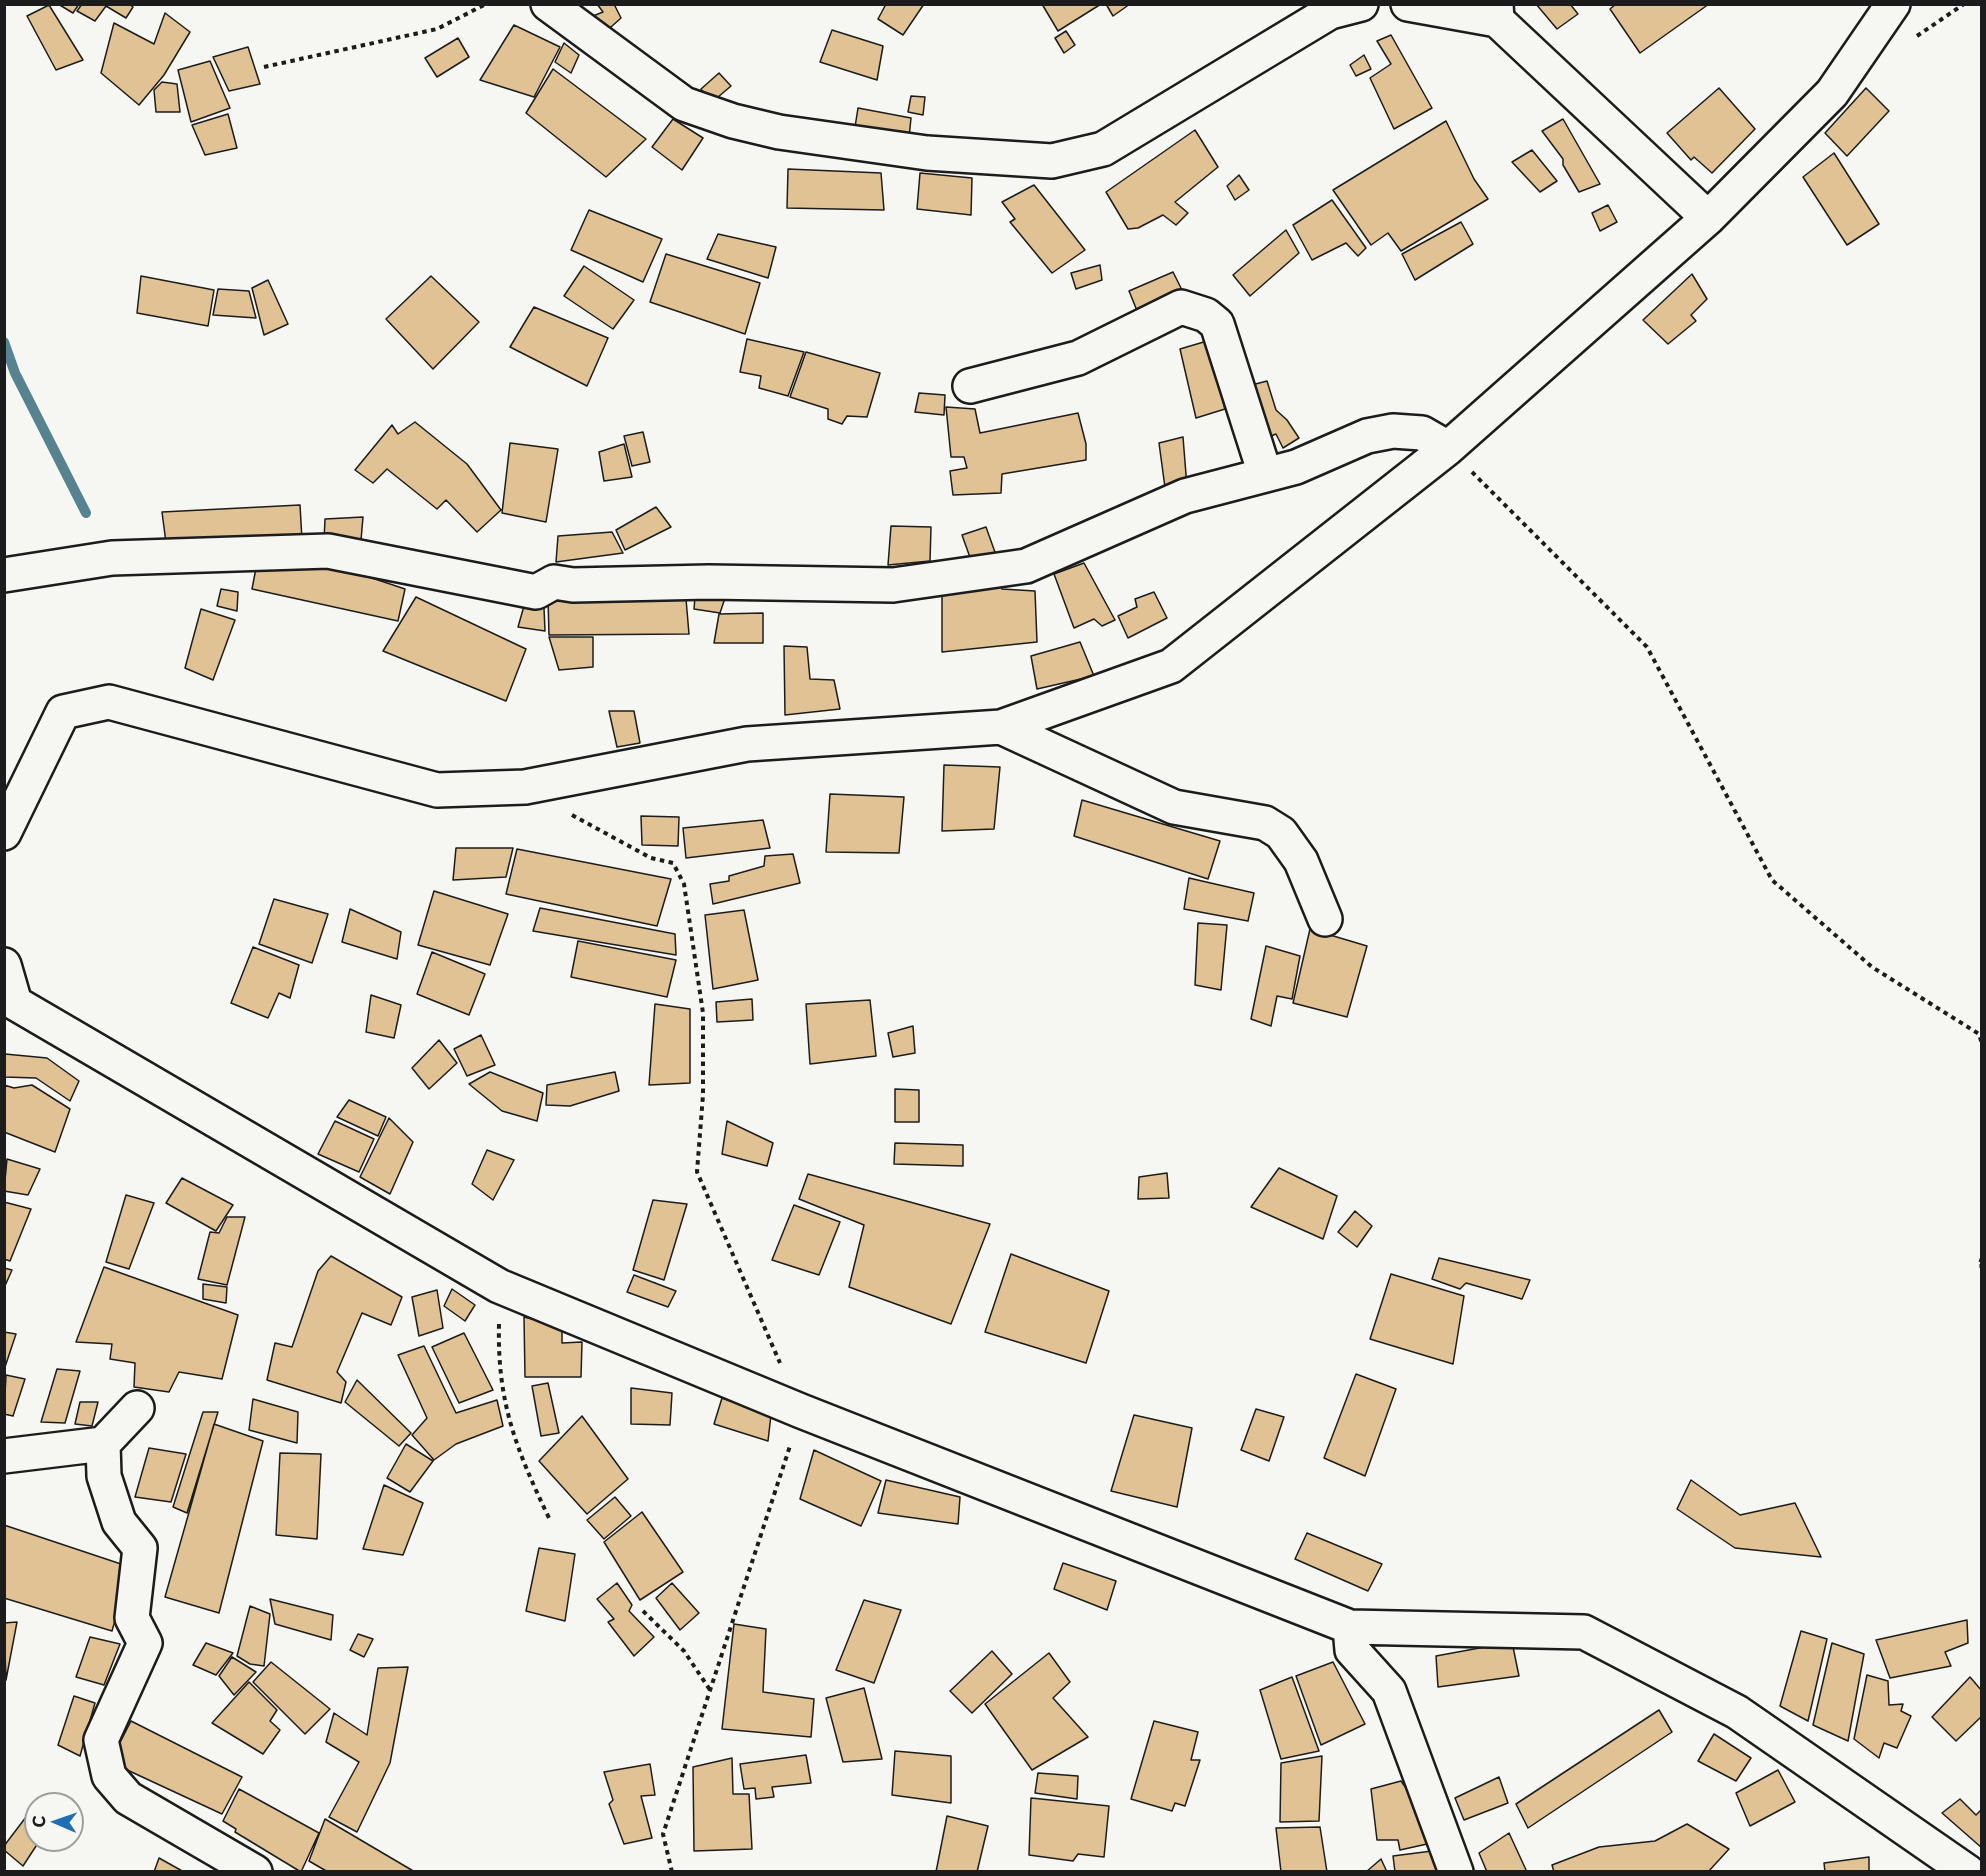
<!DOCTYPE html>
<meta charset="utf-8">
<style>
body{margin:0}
#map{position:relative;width:1986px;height:1876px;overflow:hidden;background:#f6f6f2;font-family:"Playpen Sans",sans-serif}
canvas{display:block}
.frame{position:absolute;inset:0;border:6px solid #1c1c1c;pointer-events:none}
.north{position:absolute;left:24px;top:1792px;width:60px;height:60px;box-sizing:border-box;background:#f6f6f2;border:2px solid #9f9f9c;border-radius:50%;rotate:272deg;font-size:16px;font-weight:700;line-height:24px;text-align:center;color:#1c1c1c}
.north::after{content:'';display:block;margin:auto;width:21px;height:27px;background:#1f6fb2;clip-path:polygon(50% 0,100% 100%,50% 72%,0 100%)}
</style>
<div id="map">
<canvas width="1986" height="1876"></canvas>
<div class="frame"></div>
<div class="north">С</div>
</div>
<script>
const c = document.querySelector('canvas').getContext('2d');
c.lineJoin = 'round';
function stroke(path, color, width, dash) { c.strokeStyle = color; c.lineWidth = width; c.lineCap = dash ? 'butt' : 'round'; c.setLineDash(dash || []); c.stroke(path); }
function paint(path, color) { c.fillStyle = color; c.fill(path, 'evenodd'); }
stroke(new Path2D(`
 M4 342 15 373 86 513`), '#578391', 10);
const building = new Path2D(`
 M58 4H79L73 13Z
 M82 4H129L133 7 126 18 106 6 95 21 77 11Z
 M597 4H614L621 18 602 35 588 18 603 12Z
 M886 4H924L903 35 878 19Z
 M1042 4H1101L1058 31Z
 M1106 4H1130L1113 16Z
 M1536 4H1570L1578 14 1557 29Z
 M1616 4H1709L1640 53 1610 9Z
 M49 5 83 60 56 70 27 16Z
 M165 13 190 32 164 75 139 105 101 73 114 23 154 44Z
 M514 25 560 47 534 97 480 80Z
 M832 30 883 46 877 80 820 62Z
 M1066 31 1075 45 1064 53 1055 38Z
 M1391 35 1432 108 1394 129 1370 78 1391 64 1377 41Z
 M458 38 469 57 437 77 425 58Z
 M564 43 579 55 571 73 555 62Z
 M248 47 260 84 229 91 213 57Z
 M1364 55 1371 69 1356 76 1350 65Z
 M210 61 230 108 191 122 178 70Z
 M553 69 646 139 606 177 526 113Z
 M719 73 731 86 711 103 701 89Z
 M162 82 177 84 180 112H156L154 90Z
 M1719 88 1755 129 1712 173 1694 157 1691 160 1667 133Z
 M1866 88 1889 111 1847 156 1825 133Z
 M911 96 925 97 923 115 908 112Z
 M858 108 911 118 909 138 855 127Z
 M228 114 237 148 205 155 192 125Z
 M673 119 703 138 682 170 652 147Z
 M1563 119 1600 184 1579 192 1563 165V159L1542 131Z
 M1446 121 1474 179 1488 199 1401 251 1388 233 1371 245 1333 190Z
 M1195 130 1218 167 1175 202 1188 213 1176 225 1163 215 1138 228 1128 229 1106 192Z
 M1532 150 1557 181 1540 192 1512 162Z
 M1834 153 1879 224 1847 245 1803 177Z
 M788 169 881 173 884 210 787 208Z
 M920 173 972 178 971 215 917 209Z
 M1239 175 1249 190 1235 200 1227 186Z
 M1034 185 1085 250 1052 273 1010 222 1015 219 1002 202Z
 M1332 200 1366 248 1358 256 1346 243 1312 260 1293 225Z
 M1608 205 1617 222 1600 231 1592 213Z
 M589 210 662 239 643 282 571 250Z
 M1461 222 1473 244 1415 280 1402 254Z
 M1286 230 1299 253 1250 296 1233 275Z
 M718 234 776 247 768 278 707 259Z
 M666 254 760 283 745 334 650 302Z
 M1100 265 1102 280 1076 289 1071 273Z
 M584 266 634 300 613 329 564 296Z
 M1173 272 1184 294 1138 313 1129 291Z
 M1692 274 1707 299 1691 315 1696 321 1668 344 1643 320Z
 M141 276 214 290 208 326 137 313Z
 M431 276 479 322 433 369 386 319Z
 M268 280 288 324 264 335 252 288Z
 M218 289 249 291 256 318 213 315Z
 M534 307 608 338 587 386 510 347Z
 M747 339 804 352 788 396 759 388 761 376 740 372Z
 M1207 341 1225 409 1196 418 1180 349Z
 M806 352 880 373 867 417 847 416 842 424 828 419V409L790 397Z
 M1267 381 1276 410 1287 420 1299 438 1283 448 1276 434 1266 438 1240 388Z
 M919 393 945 395 944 415 915 412Z
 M946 407 975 409 980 433 1078 413 1086 444V460L1002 474 1001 493 953 495 950 471 967 468 964 457H951Z
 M415 422 467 464 501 510 477 532 446 500 437 509 387 469 373 483 355 470 392 425 398 434Z
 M643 432 650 462 632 466 624 436Z
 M1183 437 1187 487 1166 495 1159 443Z
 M510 443 558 449 546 522 502 513Z
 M624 444 632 477 604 481 599 452Z
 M300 505 302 540 166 543 162 512Z
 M656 507 671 527 625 550 616 530Z
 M363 517 361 540 324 541 325 519Z
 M891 526 931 527 930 561 888 565Z
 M986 527 996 555 972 563 962 535Z
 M612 532 623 553 556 562 558 536Z
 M257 563 345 569 405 589 398 621 252 589Z
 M1084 563 1115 620 1102 626 1094 619 1074 628 1054 574Z
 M1000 581 1002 589 1035 591 1037 642 942 652V588Z
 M221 589 238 592 237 611 217 606Z
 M1154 592 1167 618 1128 638 1118 616 1137 607 1135 599Z
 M416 597 526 649 506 701 383 651Z
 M695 597 725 598 720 613 694 609Z
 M548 598 686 599 689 634 549 635Z
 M524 606 544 608 545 631 518 627Z
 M201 609 235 620 213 680 185 668Z
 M763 613V643H714L719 614Z
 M549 637H593V667L559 670Z
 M1080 642 1094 676 1037 689 1031 656Z
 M784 646 807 647 810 679 834 680 840 709 785 715Z
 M609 711H634L640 743 617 747Z
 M944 765 1000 767 994 829 942 831Z
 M830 794 904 797 899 853 826 852Z
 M1082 800 1220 841 1208 879 1074 836Z
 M641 816 679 817 678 846 642 845Z
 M763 820 770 848 686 858 683 828Z
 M456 848H513L506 877 453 880Z
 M517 849 671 879 657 926 506 894Z
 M793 854 800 883 713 904 710 884 729 881V876L764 866 765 856Z
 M1189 878 1254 893 1248 921 1184 909Z
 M434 891 508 914 490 965 418 945Z
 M274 899 328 914 312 963 259 944Z
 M540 908 675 934 676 955 533 931Z
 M350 909 401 932 397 959 342 942Z
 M744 910 758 980 713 989 705 915Z
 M1198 923 1227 925 1221 990 1195 985Z
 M1310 929 1367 946 1347 1017 1293 1003Z
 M578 941 676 960 667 997 571 977Z
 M1266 946 1300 956 1292 999 1277 996 1271 1026 1251 1019Z
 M253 947 299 965 290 998 279 993 268 1018 231 1003Z
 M432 952 485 974 469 1015 417 994Z
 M371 995 401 1005 394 1038 366 1032Z
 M752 999 753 1020 717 1022 716 1002Z
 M870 1000 876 1056 810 1064 806 1004Z
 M655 1004 690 1009V1083L649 1085Z
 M913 1026 915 1053 893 1057 888 1033Z
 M481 1035 495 1065 467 1076 454 1049Z
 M439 1040 457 1063 429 1089 412 1068Z
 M5 1054 47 1058 79 1081 70 1101 36 1078 4 1077Z
 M490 1072 543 1093 537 1121 502 1111 469 1084Z
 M615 1072 619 1091 570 1106 546 1105 547 1085Z
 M4 1085 14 1088 32 1085 70 1109 55 1152 4 1132Z
 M895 1089 919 1090V1122H895Z
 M349 1100 386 1117 378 1136 337 1117Z
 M389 1118 413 1142 390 1194 360 1177Z
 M335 1121 374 1139 359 1172 318 1154Z
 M727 1121 773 1143 767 1166 722 1154Z
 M895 1143 963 1145V1166L894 1164Z
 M487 1150 514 1160 493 1200 472 1184Z
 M7 1159 40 1169 28 1195 4 1191Z
 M1279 1168 1337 1196 1323 1239 1251 1207Z
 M1167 1173 1169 1198 1138 1199 1139 1177Z
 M808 1174 990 1224 951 1324 849 1287 864 1225 799 1199Z
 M182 1178 233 1205 216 1231 166 1203Z
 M126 1195 154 1203 129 1269 106 1262Z
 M653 1200 687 1204 664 1280 633 1270Z
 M4 1202 31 1209 10 1261 4 1259Z
 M794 1205 840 1222 819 1275 772 1260Z
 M1355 1211 1372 1226 1357 1247 1338 1232Z
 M227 1217H245L227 1285 198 1279 210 1232 219 1233Z
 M1011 1254 1109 1291 1086 1363 985 1332Z
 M331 1256 402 1297 391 1325 362 1313 337 1372 346 1382 341 1403 267 1380 275 1343 292 1347 318 1271Z
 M1439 1258 1530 1280 1522 1299 1466 1283 1460 1289 1432 1279Z
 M104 1267 238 1315 222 1379 179 1372 169 1392 134 1387 135 1363 110 1359 112 1344 76 1342Z
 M4 1268 12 1270 4 1288Z
 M1391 1274 1464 1296 1453 1364 1370 1339Z
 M634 1275 676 1291 668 1307 627 1292Z
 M203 1284 227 1287 226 1303 203 1299Z
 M452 1289 475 1305 465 1321 444 1306Z
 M437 1290 443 1328 419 1336 412 1297Z
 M524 1317 562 1326V1343L582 1342 581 1377H525Z
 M4 1332 16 1334 4 1370Z
 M464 1333 493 1390 459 1403 432 1347Z
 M424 1346 456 1413 497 1400 503 1426 456 1444 434 1460 412 1435 427 1418 398 1355Z
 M57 1369 80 1371 65 1423 41 1422Z
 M1356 1374 1396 1389 1365 1476 1324 1458Z
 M6 1375 25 1379 13 1416 4 1414Z
 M357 1380 411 1433 399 1446 345 1402Z
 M548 1383 559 1433 541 1436 532 1386Z
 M631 1388 672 1393 670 1425 631 1424Z
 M722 1398 771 1415 768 1441 714 1424Z
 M253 1399 298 1412 297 1443 249 1430Z
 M80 1402H98L92 1426 75 1424Z
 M1256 1409 1284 1417 1269 1461 1241 1450Z
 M203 1412H218L187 1513 173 1507Z
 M1134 1415 1192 1428 1177 1507 1111 1491Z
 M582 1416 628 1479 587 1514 539 1461Z
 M214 1424 263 1441 219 1613 165 1597Z
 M406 1444 433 1461 410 1492 387 1478Z
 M149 1448 186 1454 171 1502 135 1497Z
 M814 1450 881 1481 861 1526 800 1499Z
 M280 1453 321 1454 317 1539 276 1535Z
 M886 1480 960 1497 958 1524 878 1513Z
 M1691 1480 1740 1515 1795 1503 1821 1557 1735 1548 1677 1509Z
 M384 1485 423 1503 403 1555 363 1549Z
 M615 1497 631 1516 604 1539 587 1520Z
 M642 1512 683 1572 640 1600 604 1542Z
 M4 1525 130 1567 112 1631 4 1598Z
 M1307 1533 1382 1564 1368 1591 1295 1559Z
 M539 1548 575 1554 565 1621 526 1611Z
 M1063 1563 1116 1581 1107 1610 1054 1589Z
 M617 1583 632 1605 629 1611 654 1637 634 1656 608 1622 614 1619 597 1599Z
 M672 1583 699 1613 680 1630 656 1598Z
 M270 1599 333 1615 331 1640 275 1624Z
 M864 1600 901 1610 874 1683 836 1670Z
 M250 1606 270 1614 264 1666 250 1664 237 1656Z
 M1967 1620 1968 1643 1945 1652 1951 1666 1890 1678 1876 1640Z
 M17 1622 6 1680 4 1623Z
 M734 1624 766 1629 763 1692 814 1699 811 1737 722 1729Z
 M1801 1631 1827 1639 1808 1721 1780 1706Z
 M358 1634 373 1639 364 1657 350 1650Z
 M90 1637 120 1644 104 1685 76 1677Z
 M1512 1642 1519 1676 1438 1687 1436 1656Z
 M206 1643 233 1653 216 1675 193 1665Z
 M1832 1643 1864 1654 1848 1741 1813 1725Z
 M992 1651 1012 1674 972 1713 950 1691Z
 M1049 1653 1070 1682 1053 1698 1088 1737 1032 1770 985 1704Z
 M232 1657 256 1672 234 1695 219 1676Z
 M271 1662 330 1709 305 1734 253 1682Z
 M1333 1662 1365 1724 1321 1745 1296 1676Z
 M408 1667 390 1763 357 1832 329 1817 359 1762 326 1742 334 1713 367 1735 378 1668Z
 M1867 1675 1888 1681 1889 1705 1903 1704 1901 1711 1911 1716 1897 1748 1884 1743 1879 1758 1854 1739Z
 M1292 1677 1319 1751 1281 1759 1260 1690Z
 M1970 1677 1982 1691V1716L1956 1741 1932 1717Z
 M249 1682 277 1710 270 1721 280 1730 263 1754 212 1723Z
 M864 1688 882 1759 843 1762 826 1698Z
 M74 1696 95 1703 80 1756 58 1745Z
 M1659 1710 1672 1732 1528 1828 1516 1804Z
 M131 1721 242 1777 222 1814 110 1762Z
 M1154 1721 1198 1732 1191 1760H1200L1185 1806 1175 1803 1172 1811 1131 1799Z
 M1714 1734 1751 1758 1736 1781 1698 1761Z
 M895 1751 951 1756V1803L892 1795Z
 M806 1755 811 1783 772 1787 774 1797 756 1799 755 1788 744 1789 740 1764Z
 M1322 1756 1319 1821 1280 1822 1281 1763Z
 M732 1758 733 1794H749L752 1849 694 1851 693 1767Z
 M650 1764 655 1795 641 1796 652 1838 624 1844 609 1804 613 1800 604 1772Z
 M1778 1770 1795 1802 1750 1826 1736 1793Z
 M1038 1773 1078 1776 1077 1799 1035 1793Z
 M1499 1777 1508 1803 1464 1820 1455 1798Z
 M1401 1781 1420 1808 1427 1844 1400 1850 1398 1840H1377L1371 1789Z
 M239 1789 319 1833 301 1872 235 1832 236 1829 223 1821Z
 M1031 1798 1109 1806 1104 1857 1078 1854 1073 1861 1029 1855Z
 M1960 1799 1976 1815 1982 1809V1848L1942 1813Z
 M947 1816 988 1826 977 1872H936Z
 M26 1817 36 1823V1840H40L23 1866 4 1850V1846Z
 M325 1819 415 1872H328L309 1861Z
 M1687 1824 1729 1849 1708 1872H1554L1552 1865 1599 1847 1655 1841Z
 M1320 1827 1327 1872H1281L1276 1828Z
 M1509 1833 1527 1872H1487L1479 1853Z
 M1432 1851 1437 1872H1395L1393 1856Z
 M1869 1857V1872H1825L1824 1863Z
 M159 1858 184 1872H154Z
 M1381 1859 1387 1872H1366Z`);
paint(building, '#e1c294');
stroke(building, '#1c1c1c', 1.5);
const minor = new Path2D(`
 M548 4 684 104 733 121 779 132 927 153 1052 161 1103 149 1330 12 1361 4
 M1408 4 1497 20
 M1496 4 1497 20 1708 218
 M970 386 1078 358 1181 307 1206 315 1217 324 1265 474
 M4 575 112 558 328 551 536 592 554 582 573 585 709 582 893 585 1026 566 1185 496 1296 467 1367 436 1393 431 1422 433 1448 448
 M1001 727 1174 807 1265 823 1281 833 1301 861 1325 919
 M4 833 63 712 109 702 437 790 525 787 747 744 1001 727 1171 666 1448 448 1708 218 1832 93 1893 4
 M4 965 15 1003 499 1286 801 1411 1350 1627 1584 1632 1737 1712 1968 1872
 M103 1444 104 1476 119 1522 140 1548 132 1618 145 1643 101 1740 109 1776 128 1798 255 1872
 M4 1456 103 1444 137 1408
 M1350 1627 1352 1650 1389 1691 1456 1872`);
stroke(minor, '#1c1c1c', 38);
stroke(new Path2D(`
 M1917 36 1964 4
 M264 67 437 29 486 4
 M1472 472 1647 647 1772 880 1872 967 1979 1034 1982 1044
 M572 815 651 858 673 863 684 884 703 1013V1095L697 1172 780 1363
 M1982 1258 1979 1266H1982
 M499 1324C497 1402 516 1449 549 1518
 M643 1611 684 1651 710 1690
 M672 1872 663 1834 790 1446`), '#1c1c1c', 4, [4.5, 4.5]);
stroke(minor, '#f6f6f2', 33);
</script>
